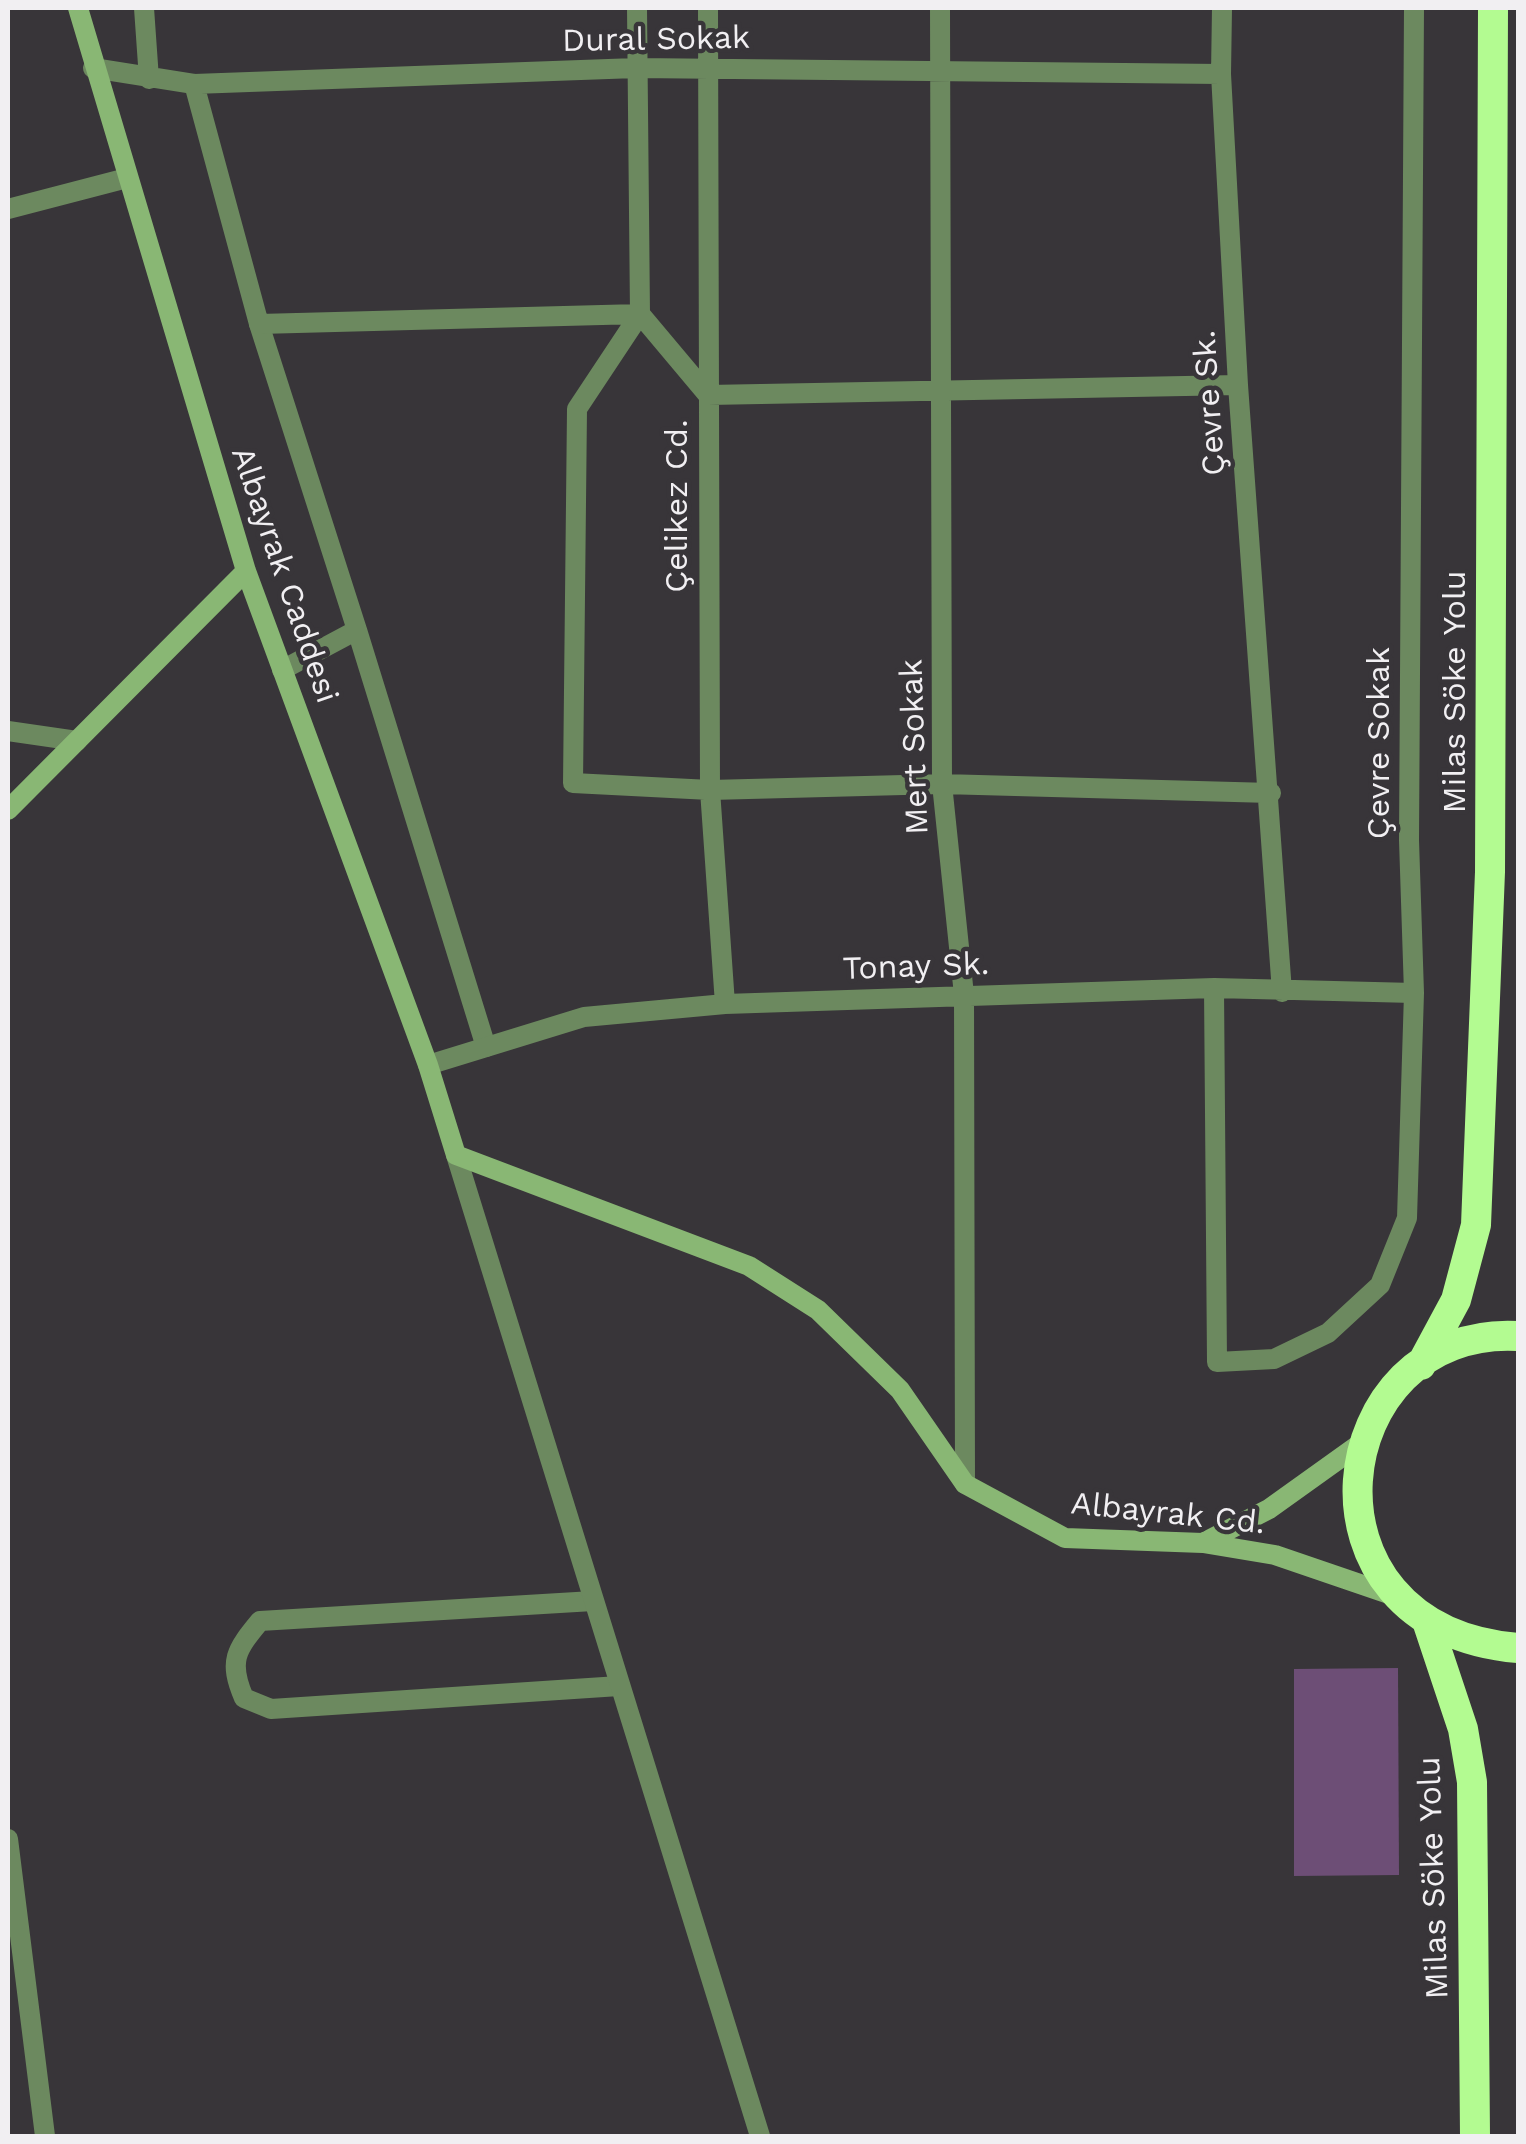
<!DOCTYPE html>
<meta charset="utf-8">
<style>
body{margin:0}
#map{position:relative;width:1526px;height:2144px;overflow:hidden;background:#383539;font-family:"Work Sans",sans-serif}
canvas{display:block}
.frame{position:absolute;inset:0;border:10px solid #f1eff2;pointer-events:none}
</style>
<div id="map">
<canvas width="1526" height="2144"></canvas>
<div class="frame"></div>
</div>
<script>
const c = document.querySelector('canvas').getContext('2d');
c.lineJoin = 'round';
function paint(path, color) { c.fillStyle = color; c.fill(path, 'evenodd'); }
function stroke(path, color, width, dash) { c.strokeStyle = color; c.lineWidth = width; c.lineCap = dash ? 'butt' : 'round'; c.setLineDash(dash || []); c.stroke(path); }
function label(font, color, halo, rows, align = 'center') {
  c.font = font + ' "Work Sans",sans-serif'; c.lineWidth = 9; c.setLineDash([]); c.textBaseline = 'middle'; c.strokeStyle = halo; c.fillStyle = color; for (const [text, x, y, turn = 0] of rows) {
    c.save(); c.translate(x, y); c.rotate((+turn || 0) * Math.PI / 180); c.textAlign = isNaN(turn) ? turn : align; if (halo) c.strokeText(text, 0, 0); c.fillText(text, 0, 0); c.restore();
  }
}
paint(new Path2D(`
 M1398 1668 1399 1875 1294 1876V1669Z`), '#6d4e76');
stroke(new Path2D(`
 M8 209 127 178
 M259 324 357 630 282 670
 M357 630 486 1047
 M593 1601 260 1621C236 1650 228 1661 244 1698L271 1709 619 1686
 M8 1839 45 2136`), '#6c895f', 20);
stroke(new Path2D(`
 M144 8 149 79
 M637 8 640 314 708 395
 M708 8 710 790 725 1004
 M940 8 942 784 964 995 965 1484
 M1222 8 1221 74 1238 385 1282 992
 M93 68 194 84 636 68 1221 74
 M194 84 259 324 640 314
 M640 314 577 409 573 783 710 790 942 784 1271 793
 M708 395 1238 385
 M8 731 77 741
 M1214 988 1217 1362 1274 1359 1328 1333 1380 1285 1407 1218 1414 993 1409 840 1414 8
 M428 1065 584 1017 725 1004 1214 988 1414 993
 M456 1155 760 2136`), '#6c895f', 20);
stroke(new Path2D(`
 M78 8 246 571 428 1065 456 1155 749 1266 818 1310 900 1390 965 1484 1065 1538 1203 1543 1275 1555 1395 1596
 M8 810 246 571
 M1203 1543 1269 1509 1364 1441`), '#89b774', 20);
stroke(new Path2D(`
 M1518 1336C1324 1325 1285 1629 1518 1648
 M1421 1365 1456 1300 1476 1225 1490 872 1493 8
 M1428 1624 1463 1729 1472 1782 1475 2136`), '#b3fb91', 30);
label('32px', '#f1eff2', '#383539', [
 ["Dural Sokak",656,40,-1],
 ["Çevre Sk.",1210,403,-94],
 ["Çelikez Cd.",678,506,-90],
 ["Albayrak Caddesi",284,575,71],
 ["Milas Söke Yolu",1456,692,-90],
 ["Çevre Sokak",1380,743,-90],
 ["Mert Sokak",915,747,-92],
 ["Tonay Sk.",916,967,-2],
 ["Albayrak Cd.",1168,1514,6],
 ["Milas Söke Yolu",1434,1878,-92]
]);
</script>
